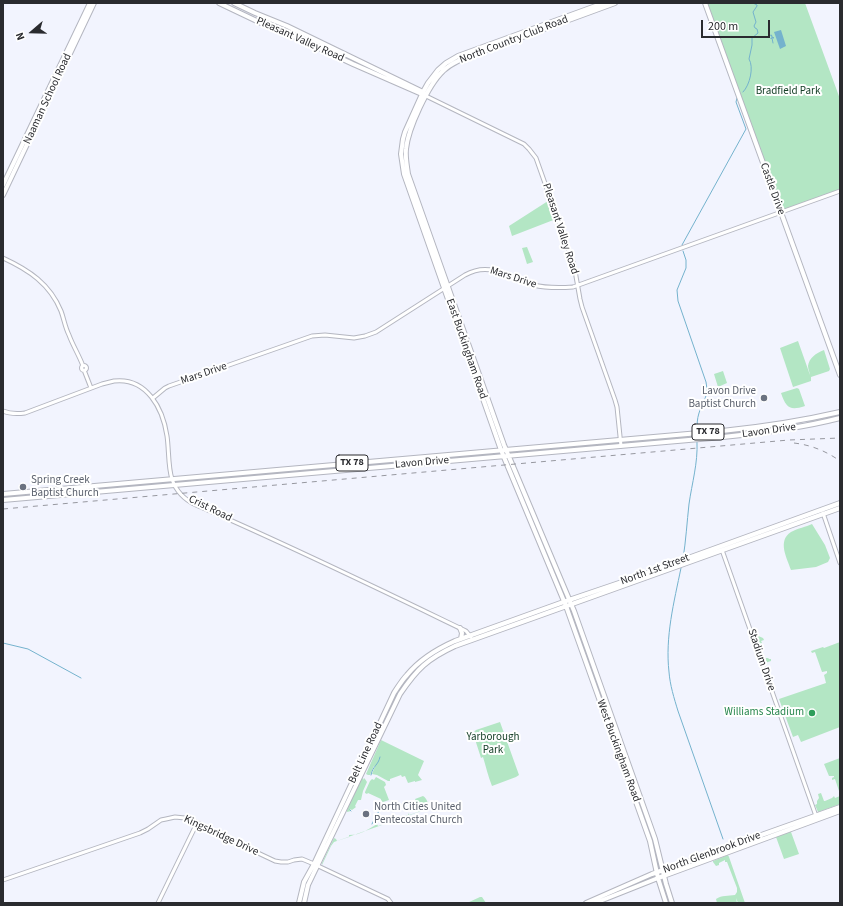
<!DOCTYPE html>
<style>
body{margin:0}
#map{position:relative;width:843px;height:906px;overflow:hidden;background:#f2f4fe;font-family:"Source Sans 3",sans-serif}
canvas{display:block}
.frame{position:absolute;inset:0;border:4px solid #2a2b2f;pointer-events:none}
.north{position:absolute;left:12px;top:12px;width:40px;height:40px;-webkit-text-stroke:3px #fff;paint-order:stroke;rotate:250deg;font-size:11px;font-weight:700;line-height:16px;text-align:center;color:#2a2b2f}
.north::after{content:'';display:block;margin:auto;width:14px;height:18px;background:#2a2b2f;clip-path:polygon(50% 0,100% 100%,50% 72%,0 100%)}
.scale{position:absolute;left:701px;top:20px;width:69px;height:18px;box-sizing:border-box;border:2px solid #2a2b2f;border-top:0;padding-left:5px;font-size:12px;line-height:14px;white-space:nowrap;color:#2a2b2f;-webkit-text-stroke:3px #fff;paint-order:stroke}
</style>
<div id="map">
<canvas width="843" height="906"></canvas>
<div class="frame"></div>
<div class="north">N</div>
<div class="scale">200 m</div>
</div>
<script>
const c = document.querySelector('canvas').getContext('2d');
c.lineJoin = 'round';
function paint(path, color) { c.fillStyle = color; c.fill(path, 'evenodd'); }
function stroke(path, color, width, dash) { c.strokeStyle = color; c.lineWidth = width; c.lineCap = dash ? 'butt' : 'round'; c.setLineDash(dash || []); c.stroke(path); }
function label(font, color, halo, rows, align = 'center') {
  c.font = font + ' "Source Sans 3",sans-serif'; c.lineWidth = 4; c.setLineDash([]); c.textBaseline = 'middle'; c.strokeStyle = halo; c.fillStyle = color; for (const [text, x, y, turn = 0] of rows) {
    c.save(); c.translate(x, y); c.rotate((+turn || 0) * Math.PI / 180); c.textAlign = isNaN(turn) ? turn : align; if (halo) c.strokeText(text, 0, 0); c.fillText(text, 0, 0); c.restore();
  }
}
paint(new Path2D(`
 M707 3H805L840 99V189L782 211Z
 M548 201 550 202 556 219 512 236 509 226Z
 M527 247 533 262 527 264 522 248Z
 M798 341 810 375C810 373 808 369 808 366 809 358 816 353 824 350L830 369 829 371 811 377V381L793 387 780 348Z
 M723 371 727 383 718 387 714 374Z
 M797 388 799 389 805 406C790 411 786 408 781 393Z
 M812 524 825 545 830 558 828 562 816 567 791 570C787 558 777 541 791 532 798 528 806 527 812 524Z
 M756 635 763 638 764 640 761 641 762 643 760 644 765 658H768L769 659H771V661L765 663 755 636Z
 M840 642V727L801 742 798 735 793 737 779 699 826 683 824 675 827 673V671L822 672 815 652 812 653 811 651 823 647 824 648Z
 M500 722 519 775 516 777 492 786C488 776 486 767 483 757L481 758 473 733 476 730Z
 M381 740 424 761 418 775 422 780 415 782V781L408 783 405 776 402 777 401 775 390 779V781H388L377 775 372 774 375 766H374L370 775H368L366 774Z
 M840 758V794L835 779 832 780V778L834 777V776H829L824 764Z
 M376 777 385 782 386 785 384 787 389 800 383 802 381 801V799L368 793 367 794 365 793V792L370 781 372 779 374 780Z
 M363 778V780L364 778 365 779 367 782 363 791 361 800H358L355 806 356 807 352 810 350 809 351 811 347 812 351 804 347 812V810L361 779Z
 M821 793 824 801H825L832 798 834 796 835 798 840 796V804L818 812 815 805 817 804V801L819 798 818 794Z
 M423 796C427 798 430 806 427 809L334 842 331 846 322 865V863L334 838 336 839 337 841 349 837V835C361 835 367 830 377 824L378 826 398 819V817L399 818 408 815V813L409 815 418 812 417 810 419 809 417 802H415L416 801 415 799Z
 M789 831 791 832 799 854 784 859 776 837Z
 M728 855 729 857 745 903H738L736 898 737 903H717L716 899C722 895 728 896 735 895L737 892V888L727 862H725V860L719 863V865L716 866 713 862V861Z
 M482 897 486 903H467L480 897Z`), '#b3e6c4');
paint(new Path2D(`
 M781 30 786 46 780 49 774 32Z`), '#74b2cd');
stroke(new Path2D(`
 M771 35C772 35 772 36 772 36H771V35C772 36 772 37 773 38H774L773 37C772 37 772 38 771 39V38H772L773 43
 M743 92C750 85 754 67 749 59L752 45V38L758 33 757 29 755 28 754 26 756 22 753 12 757 6V5L753 3
 M682 245 746 129 736 102 737 98
 M683 251 686 260V268L677 290 678 301 706 382C709 397 703 400 699 413 697 419 697 425 697 430
 M683 559C686 540 687 522 689 504 692 483 698 463 697 442
 M681 568C674 602 665 637 669 672 670 685 674 698 678 711L723 839
 M3 643 28 649 81 678
 M371 775C373 765 378 766 380 757
 M350 810 351 811
 M379 810 382 806
 M375 818 379 811
 M372 824 374 820`), '#74b2cd', 1);
const minor = new Path2D(`
 M426 96 524 144 529 149 536 158 574 265 580 299 582 307 615 400 617 407 621 446
 M3 258C29 270 50 284 61 311 64 319 65 327 69 335 73 346 79 355 83 366
 M81.5 368a2.5 2.5 0 1 1 5 0a2.5 2.5 0 1 1-5 0Z
 M84 370 91 388
 M153 398 165 388 169 386 312 336 325 335 354 338 365 336 376 332 465 275C492 260 507 279 533 285 546 288 559 288 573 287L840 191
 M3 411C10 414 17 414 25 413L102 384C106 383 110 382 114 381 147 377 163 409 167 436 169 449 168 468 172 479 176 491 185 500 196 505 287 544 377 588 466 631L471 637
 M823 513 840 563
 M722 550 816 816
 M3 880 140 833 148 829 161 820 166 819 175 817 185 818 190 819 239 844 275 861 281 862H288L294 860 302 859 314 864 388 899 391 903
 M158 903 197 823`);
const major = new Path2D(`
 M219 3 261 23 283 31 353 64 424 95
 M234 3 255 13 287 26 423 92 425 94
 M604 3 458 56 446 63 438 70 428 83 423 92 405 132 403 139 401 154 404 174 501 450 566 606 650 841 658 878 666 903
 M615 3 476 54C465 58 452 62 443 71 428 85 408 129 406 149 405 157 407 166 408 174L504 445 574 611 655 839 666 884 672 903
 M705 3 840 375
 M3 185 90 3
 M3 195 94 3
 M3 494 722 431C762 427 801 421 840 412
 M3 500 723 437C762 433 801 428 840 418
 M460 628 462 633 461 639
 M299 903 304 882 314 864 394 693C398 687 402 680 407 675 420 659 437 649 455 641L569 600 622 582 840 503
 M304 903 308 885 400 694C417 669 427 659 455 646L840 508
 M586 903 652 874 840 807
 M595 903 658 878 840 811`);
stroke(minor, '#b4b6c0', 5);
stroke(major, '#b4b6c0', 6);
stroke(minor, '#fff', 3);
stroke(major, '#fff', 4);
stroke(new Path2D(`
 M794 443C811 445 826 451 840 461
 M3 509 789 440 840 438`), '#96979f', 1, [5, 5]);
for (const [x, y, r, color] of [
 [764,398,4,"#6b7280"],
 [23,487,4,"#6b7280"],
 [812,713,4,"#2e9e5b"],
 [366,814,4,"#6b7280"]
]) { const dot = new Path2D(); dot.arc(x, y, r, 0, 2 * Math.PI); c.fillStyle = color; c.fill(dot); stroke(dot, '#fff', 1.5); }
for (const [x, y, w] of [
 [708,432,32],
 [352,463,32]
]) { const box = new Path2D(); box.roundRect(x - w / 2, y - 8, w, 16, 3); c.fillStyle = '#fff'; c.fill(box); stroke(box, '#2a2b2f', 1); }
label('bold 10px', '#2a2b2f', null, [
 ["TX 78",708,432],
 ["TX 78",352,463]
]);
label('11px', '#2a2b2f', '#fff', [
 ["Pleasant Valley Road",300,40,24],
 ["North Country Club Road",514,40,-21],
 ["Naaman School Road",48,99,-65],
 ["Castle Drive",772,189,70],
 ["Pleasant Valley Road",560,229,72],
 ["Mars Drive",513,278,18],
 ["East Buckingham Road",466,349,71],
 ["Mars Drive",204,374,-19],
 ["Lavon Drive",769,431,-8],
 ["Lavon Drive",422,463,-5],
 ["Crist Road",210,509,26],
 ["North 1st Street",655,570,-20],
 ["Stadium Drive",761,660,71],
 ["West Buckingham Road",618,751,70],
 ["Belt Line Road",366,753,-65],
 ["Kingsbridge Drive",221,836,25],
 ["North Glenbrook Drive",712,853,-20]
]);
label('11px', '#164028', '#fff', [
 ["Bradfield Park",788,92],
 ["Yarborough",493,738],
 ["Park",493,751]
]);
label('11px', '#5b616d', '#fff', [
 ["Lavon Drive",756,392,"right"],
 ["Baptist Church",756,405,"right"],
 ["Spring Creek",31,481],
 ["Baptist Church",31,494],
 ["North Cities United",374,808],
 ["Pentecostal Church",374,821]
], 'left');
label('11px', '#27864d', '#fff', [
 ["Williams Stadium",804,713]
], 'right');
</script>
